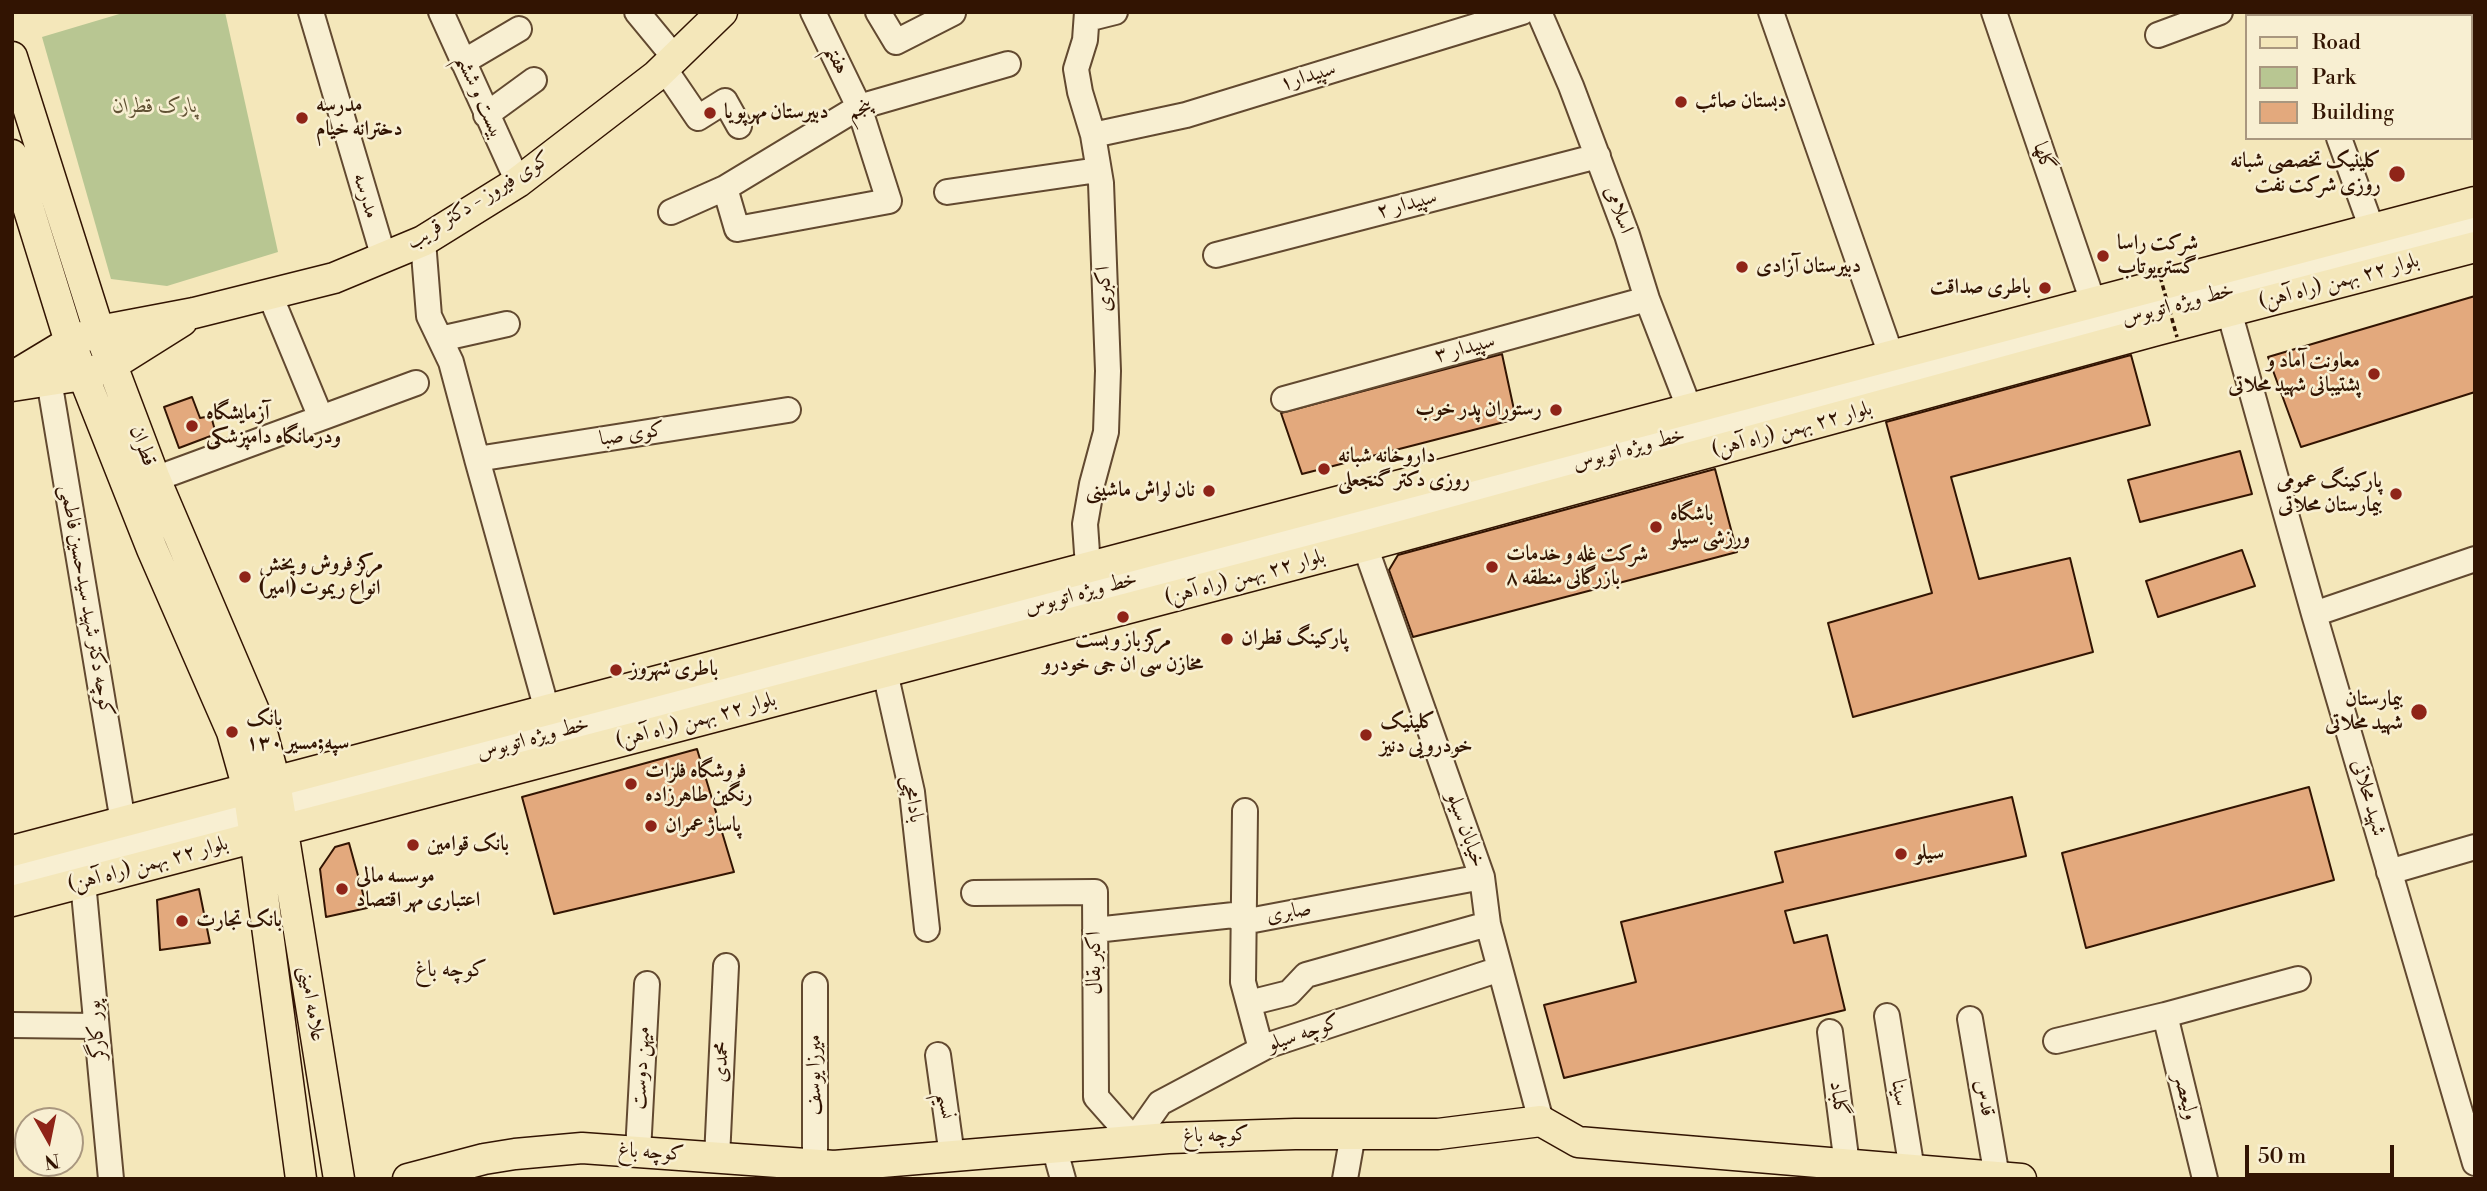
<!DOCTYPE html>
<meta charset="utf-8">
<style>
body{margin:0}
#map{position:relative;width:2487px;height:1191px;overflow:hidden;background:#f4e7ba;font-family:"Libre Bodoni",serif}
canvas{display:block}
.frame{position:absolute;inset:0;border:14px solid #321402;pointer-events:none}
.legend{position:absolute;left:2245px;top:14px;width:228px;height:126px;box-sizing:border-box;background:#f8efd2;border:2px solid #a9977f;margin:0;padding:9px 12px;list-style:none;font-size:21px;color:#321402}
.legend li{display:flex;align-items:center;gap:14px;height:35px}
.legend b{width:35px;border:2px solid #a9977f}
.north{position:absolute;left:14px;top:1107px;width:70px;height:70px;box-sizing:border-box;background:#f8efd2;border:2px solid #a9977f;border-radius:50%;rotate:171deg;font-size:19px;font-weight:700;line-height:28px;text-align:center;color:#321402}
.north::after{content:'';display:block;margin:auto;width:24px;height:32px;background:#8f2418;clip-path:polygon(50% 0,100% 100%,50% 72%,0 100%)}
.scale{position:absolute;left:2245px;top:1145px;width:149px;height:32px;box-sizing:border-box;border:4px solid #321402;border-top:0;padding-left:9px;font-size:21px;line-height:24px;white-space:nowrap;color:#321402;-webkit-text-stroke:5px #f8efd2;paint-order:stroke}
</style>
<div id="map">
<canvas width="2487" height="1191"></canvas>
<div class="frame"></div>
<ul class="legend">
<li><b style="height:9px;background:#f4e7ba"></b>Road</li>
<li><b style="height:19px;background:#b8c692"></b>Park</li>
<li><b style="height:19px;background:#e3a97d"></b>Building</li>
</ul>
<div class="north">N</div>
<div class="scale">50 m</div>
</div>
<script>
const c = document.querySelector('canvas').getContext('2d');
c.lineJoin = 'round';
function paint(path, color) { c.fillStyle = color; c.fill(path, 'evenodd'); }
function stroke(path, color, width, dash) { c.strokeStyle = color; c.lineWidth = width; c.lineCap = dash ? 'butt' : 'round'; c.setLineDash(dash || []); c.stroke(path); }
function label(font, color, halo, rows, align = 'center') {
  c.font = font + ' "Libre Bodoni",Amiri,serif'; c.lineWidth = 5; c.setLineDash([]); c.textBaseline = 'middle'; c.strokeStyle = halo; c.fillStyle = color; for (const [text, x, y, turn = 0] of rows) {
    c.save(); c.translate(x, y); c.rotate((+turn || 0) * Math.PI / 180); c.textAlign = isNaN(turn) ? turn : align; if (halo) c.strokeText(text, 0, 0); c.fillText(text, 0, 0); c.restore();
  }
}
paint(new Path2D(`
 M126 12H225L278 252 167 286 111 279 42 37Z`), '#b8c692');
const building = new Path2D(`
 M2475 296V392L2301 447 2268 357Z
 M1502 354 1516 419 1302 474 1281 413Z
 M2131 355 2150 425 1951 477 1979 579 2070 558 2093 652 1853 717 1828 623 1932 593 1886 422Z
 M192 397 200 418 211 416 216 434 179 448 164 407Z
 M2240 451 2252 494 2140 522 2128 480Z
 M1715 469 1737 552 1413 637 1389 570 1398 555Z
 M2242 550 2255 586 2158 617 2146 581Z
 M697 749 734 872 554 914 522 797Z
 M2309 787 2334 880 2086 948 2062 853Z
 M2012 797 2026 856 1785 911 1794 943 1827 935 1845 1010 1564 1078 1544 1005 1636 982 1621 922 1783 882 1775 852Z
 M349 843 367 908 326 917 320 869 335 847Z
 M199 889 210 943 160 950 157 900Z`);
paint(building, '#e3a97d');
stroke(building, '#321402', 2);
const minor = new Path2D(`
 M311 12 384 258
 M441 12 518 182
 M637 12 675 58
 M878 12 896 42 953 13
 M1087 12 1085 40 1076 69 1080 92 1093 135 1101 183 1108 371 1106 432 1092 484 1085 524 1088 567
 M1539 12 1571 86 1627 235 1647 299 1690 410
 M1771 12 1891 355
 M1994 12 2093 302
 M2293 12 2294 16
 M2321 12 2323 16
 M1087 19 1115 12
 M2158 35 2220 12
 M463 62 519 29
 M664 68 698 118 725 101 739 126
 M2471 90 2475 89
 M486 115 534 80
 M1093 135 1186 115 1522 12
 M2339 138 2372 229
 M725 188 737 229 889 201 859 107 813 12
 M947 192 1098 170
 M671 212 725 188 859 107 1008 64
 M423 241 429 316 451 362 477 459 788 410
 M1216 255 1598 156
 M270 295 321 418
 M2229 311 2314 614 2475 1163
 M440 339 507 324
 M49 380 123 822
 M1284 399 1647 299
 M477 459 547 710
 M155 479 416 383
 M1354 534 1365 546 1482 877 1488 924 1541 1121
 M2314 614 2475 559
 M885 672 912 792 927 929
 M1245 811 1243 982 1261 1049
 M2389 872 2475 847
 M12 877 2475 227
 M83 882 111 1179
 M974 893 1095 892 1096 1097 1134 1140 1160 1103 1269 1045 1500 969
 M1095 930 1234 915 1243 922 1482 877
 M815 985V1165
 M1249 1003 1289 993 1306 975 1488 924
 M2165 1015 2205 1179
 M1887 1016 1912 1170
 M1970 1019 1997 1177
 M12 1025 96 1026
 M1830 1032 1847 1165
 M2056 1041 2165 1015 2298 979
 M938 1055 952 1156
 M1054 1147 1063 1179
 M638 1152 647 984
 M717 1158 726 966
 M1345 1179 1353 1134`);
const major = new Path2D(`
 M12 57 99 331 155 479 260 725 275 782 339 1179
 M12 155 70 342 152 549 232 732 248 789 255 837 301 1179
 M12 377 70 342 99 331 194 313 334 278 423 241 518 182 656 76 722 12
 M12 386 83 375 112 365 182 321
 M12 851 2475 202
 M12 901 1365 546 2157 330 2475 247
 M408 1179 484 1159 515 1154 582 1148 834 1166 1168 1138 1295 1134H1438L1541 1121 1578 1142 2021 1179`);
stroke(minor, '#624930', 28);
stroke(major, '#321402', 33);
stroke(minor, '#f8efd2', 24);
stroke(major, '#f4e7ba', 30);
stroke(new Path2D(`
 M2158 269 2177 337`), '#321402', 3.5, [5, 3.5]);
for (const [x, y, r, color] of [
 [1681,102,7,"#8f2418"],
 [710,113,7,"#8f2418"],
 [302,118,7,"#8f2418"],
 [2397,174,9,"#8f2418"],
 [2103,256,7,"#8f2418"],
 [1742,267,7,"#8f2418"],
 [2045,288,7,"#8f2418"],
 [2374,374,7,"#8f2418"],
 [1556,410,7,"#8f2418"],
 [192,426,7,"#8f2418"],
 [1324,469,7,"#8f2418"],
 [1209,491,7,"#8f2418"],
 [2396,494,7,"#8f2418"],
 [1656,527,7,"#8f2418"],
 [1492,567,7,"#8f2418"],
 [245,577,7,"#8f2418"],
 [1123,617,7,"#8f2418"],
 [1227,639,7,"#8f2418"],
 [616,670,7,"#8f2418"],
 [2419,712,9,"#8f2418"],
 [232,732,7,"#8f2418"],
 [1366,735,7,"#8f2418"],
 [631,784,7,"#8f2418"],
 [651,826,7,"#8f2418"],
 [413,845,7,"#8f2418"],
 [1901,854,7,"#8f2418"],
 [342,889,7,"#8f2418"],
 [182,921,7,"#8f2418"]
]) { const dot = new Path2D(); dot.arc(x, y, r, 0, 2 * Math.PI); c.fillStyle = color; c.fill(dot); stroke(dot, '#f8efd2', 2.5); }
label('21px', '#321402', '#f8efd2', [
 ["هفتم",836,60,64],
 ["سپیدار۱",1308,77,-17],
 ["بیست و ششم",479,97,66],
 ["پنجم",860,110,-24],
 ["گلها",2043,157,71],
 ["مدرسه",365,196,73],
 ["کوی فیروز - دکتر قریب",479,201,-32],
 ["سپیدار ۲",1407,205,-15],
 ["اسلامی",1618,210,70],
 ["بلوار ۲۲ بهمن (راه آهن)",2339,282,-15],
 ["اکبری",1105,289,-92],
 ["خط ویژه اتوبوس",2178,305,-15],
 ["سپیدار ۳",1465,349,-15],
 ["بلوار ۲۲ بهمن (راه آهن)",1792,430,-15],
 ["کوی صبا",632,435,-9],
 ["قطران",142,446,69],
 ["خط ویژه اتوبوس",1629,450,-15],
 ["بلوار ۲۲ بهمن (راه آهن)",1245,578,-15],
 ["خط ویژه اتوبوس",1081,594,-15],
 ["کوچه دکتر شهید سیدحسین فاطمی",86,601,80],
 ["بلوار ۲۲ بهمن (راه آهن)",696,721,-15],
 ["خط ویژه اتوبوس",533,739,-15],
 ["شهید محلاتی",2368,798,74],
 ["بادامچی",912,799,81],
 ["خیابان سیلو",1465,830,70],
 ["بلوار ۲۲ بهمن (راه آهن)",148,865,-15],
 ["صابری",1289,913,-10],
 ["اکبر بقال",1095,963,-90],
 ["علامه امینی",311,1004,81],
 ["پور کارگر",97,1030,-95],
 ["کوچه سیلو",1304,1034,-19],
 ["محمدی",722,1062,-87],
 ["میهن دوست",642,1068,-87],
 ["میرزا یوسف",815,1075,-90],
 ["سینا",1899,1093,81],
 ["ولیعصر",2185,1097,76],
 ["قدس",1984,1098,80],
 ["گلباد",1838,1099,82],
 ["نسیم",945,1106,82],
 ["کوچه باغ",1216,1136,-2],
 ["کوچه باغ",651,1153,4]
]);
label('bold 21px', '#321402', '#f8efd2', [
 ["دبستان صائب",1695,102],
 ["مدرسه",316,106],
 ["دخترانه خیام",316,130],
 ["دبیرستان مهرپویا",724,113],
 ["کلینیک تخصصی شبانه",2381,162,"right"],
 ["روزی شرکت نفت",2381,186,"right"],
 ["شرکت راسا",2117,244],
 ["گستر یوتاب",2117,268],
 ["دبیرستان آزادی",1756,267],
 ["باطری صداقت",2031,288,"right"],
 ["معاونت آماد و",2360,362,"right"],
 ["پشتیبانی شهید محلاتی",2360,386,"right"],
 ["رستوران پدر خوب",1542,410,"right"],
 ["آزمایشگاه",206,414],
 ["ودرمانگاه دامپزشکی",206,438],
 ["داروخانه شبانه",1338,457],
 ["روزی دکتر گنجعلی",1338,481],
 ["پارکینگ عمومی",2382,482,"right"],
 ["بیمارستان محلاتی",2382,506,"right"],
 ["نان لواش ماشینی",1195,491,"right"],
 ["باشگاه",1670,515],
 ["ورزشی سیلو",1670,539],
 ["شرکت غله و خدمات",1506,555],
 ["بازرگانی منطقه ۸",1506,579],
 ["مرکز فروش و پخش",259,565],
 ["انواع ریموت (امیر)",259,589],
 ["پارکینگ قطران",1241,639],
 ["مرکز باز و بست",1123,641,"center"],
 ["مخازن سی ان جی خودرو",1123,665,"center"],
 ["باطری شهروز",630,670],
 ["بیمارستان",2403,700,"right"],
 ["شهید محلاتی",2403,724,"right"],
 ["بانک",246,720],
 ["سپه;مسیر ۱۳۰",246,744],
 ["کلینیک",1380,723],
 ["خودرویی دنیز",1380,747],
 ["فروشگاه فلزات",645,772],
 ["رنگین طاهرزاده",645,796],
 ["پاساژ عمران",665,826],
 ["بانک قوامین",427,845],
 ["سیلو",1915,854],
 ["موسسه مالی",356,877],
 ["اعتباری مهر اقتصاد",356,901],
 ["بانک تجارت",196,921]
], 'left');
label('italic 21px', '#615234', '#f8efd2', [
 ["پارک قطران",155,107]
]);
label('23px', '#321402', '#f8efd2', [
 ["کوچه باغ",451,970]
]);
</script>
